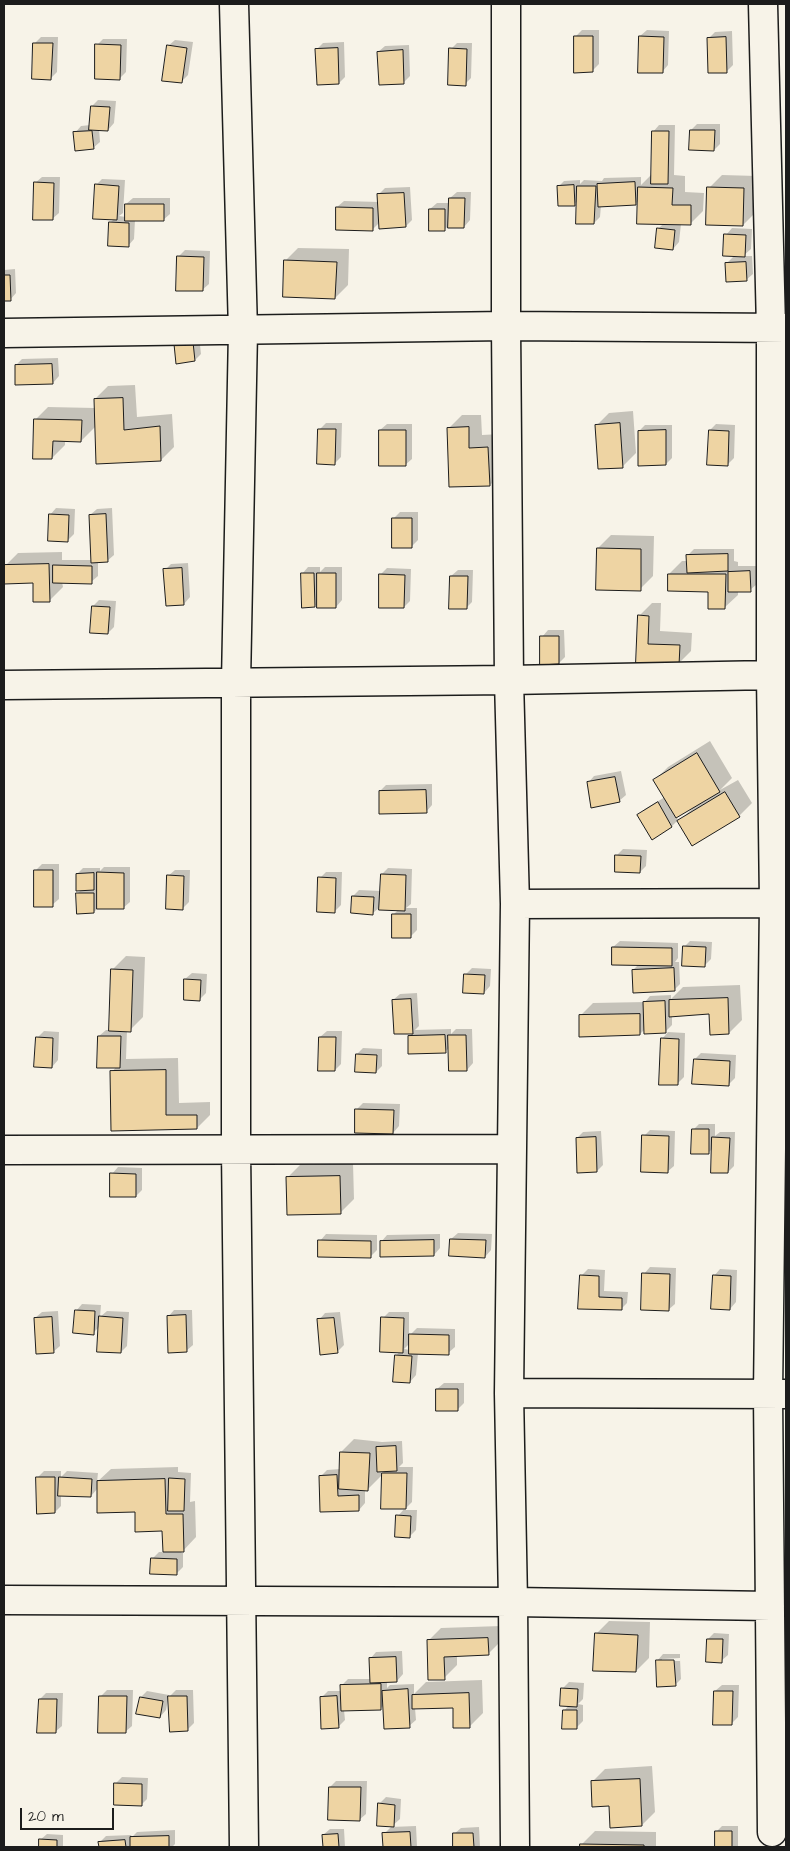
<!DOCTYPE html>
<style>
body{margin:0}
#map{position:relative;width:790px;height:1851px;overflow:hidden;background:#f7f3e8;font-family:"Architects Daughter",sans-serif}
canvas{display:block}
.frame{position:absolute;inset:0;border:5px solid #1c1c1c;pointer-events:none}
.scale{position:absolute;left:20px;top:1808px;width:94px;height:22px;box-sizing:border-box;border:2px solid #1c1c1c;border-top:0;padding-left:6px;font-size:15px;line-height:18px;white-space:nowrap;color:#1c1c1c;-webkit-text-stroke:4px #f7f3e8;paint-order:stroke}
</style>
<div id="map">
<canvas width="790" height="1851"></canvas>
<div class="frame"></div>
<div class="scale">20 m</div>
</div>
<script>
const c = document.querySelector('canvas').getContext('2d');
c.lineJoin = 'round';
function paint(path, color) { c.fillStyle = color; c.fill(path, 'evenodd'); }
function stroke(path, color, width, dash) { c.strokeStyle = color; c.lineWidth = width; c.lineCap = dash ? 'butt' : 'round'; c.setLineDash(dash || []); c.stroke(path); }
paint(new Path2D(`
 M582 30H599V64L592 71 575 37Z
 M647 30 669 31 668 65 662 72 640 36Z
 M732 31 733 65 727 71 709 38 715 32Z
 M41 37H58L57 72 51 78 35 43Z
 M103 39H127L126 72 120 78 97 45Z
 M175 40 193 42 188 75 181 82 168 46Z
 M344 42 345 77 339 83 317 49 323 43Z
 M457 43H472L471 78 465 84 451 49Z
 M409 45 410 76 404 82 378 52 385 46Z
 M98 100 116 101 114 123 108 130 99 129 100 142 93 148 75 133 81 126 91 125 92 106Z
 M697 124H720V144L714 150 691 130Z
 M659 125H675L674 175 685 176V192L704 193 703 211 690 224H681L679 242 673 249 658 229 664 223 639 200 636 203 601 205 600 217 594 223 578 201 574 204 558 187 564 181 580 180V184L584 180 602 181 604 178 641 177V185L652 174 653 132Z
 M722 175 757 176 756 212 743 225 709 188Z
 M42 177H60L59 213 52 219 35 183Z
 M102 179 125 180 123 213 119 216 126 217V204L133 198H170V214L163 220H135L134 239 128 246 110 223 114 219 96 185Z
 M410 187 412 220 406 226 380 222 372 230 337 207 344 201 379 202 378 195 385 188Z
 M457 192H471L470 220 464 227 450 224 444 230 430 209 437 203H450V198Z
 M732 228 752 229 751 249 743 256H752L753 274 746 280 726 264 733 257H739L726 235Z
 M298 248 349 249 348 285 335 298 285 261Z
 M185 250 210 251 209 284 202 290H178L179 256Z
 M15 269 16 293 10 300H4V270Z
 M199 336 201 354 195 360 176 345Z
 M58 358 59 376 53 383 16 365 22 359Z
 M135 385 137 417 172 414 174 447 161 460 96 426 81 441 65 440V445L52 458 35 420 48 407 95 408V399L108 386Z
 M633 411 636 453 623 466 596 426 609 413Z
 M462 415H481L482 435 501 434 503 472 490 485 450 486 449 428Z
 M326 423H342L341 457 335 463 320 429Z
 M387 424H412V459L405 465 380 430Z
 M716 424 735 425 734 458 728 464 710 430Z
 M645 425H672V458L666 464 639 431Z
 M56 508 75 509 74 534 68 540 50 515Z
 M112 508 114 555 107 561H98V576L91 582H62L63 587 50 600 35 582 5 566 18 553 62 552V560H92L90 515 97 509Z
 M400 512H418V540L411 547 393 519Z
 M611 535 654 536 653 576 640 589 598 548Z
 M694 549H734V561L738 562V566H756L757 584 750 590 738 591V595L724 608 709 590 669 574 682 561H687V556Z
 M188 563 190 597 184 604 165 570 171 564Z
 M308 567H320V572L325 567H342V600L336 607 319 602 315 606 302 574Z
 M387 568 411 569 410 601 404 607 380 575Z
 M458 570H473L472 602 466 608 451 576Z
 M99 600 116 601 114 627 108 633 93 606Z
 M652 603H661L660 631 692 633 691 651 678 664 637 662 639 616Z
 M548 630H564L565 657 559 663 542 637Z
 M710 741 732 778 720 790 738 780 752 803 739 816 692 844 678 820 672 826 652 838 639 815 645 809 665 797 655 780 668 767ZM691 808 692 809 679 821 676 817Z
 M621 771 626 795 619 801 588 783 594 776Z
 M432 784V805L426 812 380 791 386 785Z
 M623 849 647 850 646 866 640 872 617 855Z
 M42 864H59V899L52 905 35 871Z
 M104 867H130V902L123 908H98L94 912 77 894 82 889 77 874 83 868H100V871Z
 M388 868 412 869 411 904 406 908H417V930L410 937 393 915 398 910 381 906 373 913 353 896 359 890 381 891 382 874Z
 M175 870H190L189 902 183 908 168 876Z
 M326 872H342L341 905 335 911 320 878Z
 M620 941 678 943V958L675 962H679L680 984 674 990 633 970 639 964 613 947Z
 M690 941 712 942 711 959 705 965 684 947Z
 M126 956 145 957 143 1017 130 1030H127L126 1059 178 1058 179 1103 210 1102V1115L197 1128 113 1130 112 1072 116 1067 99 1036 106 1030H111L113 969Z
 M472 968 491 969 490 986 484 993 465 975Z
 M192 973 207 974 206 993 199 1000 185 979Z
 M740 985 742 1020 729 1033 711 1013 672 1015V1025L666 1031 645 1029 640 1034 580 1016 593 1003 645 1002 650 996 671 995V999L683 987Z
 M417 993 419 1026 415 1030 451 1029V1034L456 1029H472L473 1063 467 1070 450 1047 445 1052 409 1037 413 1032 395 1033 393 1000 400 994Z
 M44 1031 59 1032 58 1060 52 1067 37 1038Z
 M327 1031H342L341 1064 335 1070 320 1037Z
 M668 1032 685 1033 684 1077 677 1084 662 1039Z
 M363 1048 382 1049V1066L376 1072 357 1054Z
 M701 1053 736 1055 735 1078 729 1084 695 1059Z
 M363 1103 400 1104 399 1126 393 1133 357 1109Z
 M699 1124H715V1136L720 1132H735L734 1166 728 1172 713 1148 708 1153 693 1130Z
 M650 1130 675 1131 674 1166 667 1172 644 1136Z
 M601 1131 603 1165 597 1171 577 1138 583 1132Z
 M353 1163 354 1199 341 1212 287 1178 300 1165Z
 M118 1167 142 1168V1190L136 1196 112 1174Z
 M458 1233 492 1234 491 1250 485 1257 451 1239Z
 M326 1234 377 1235V1250L370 1257 320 1241Z
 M440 1234V1248L434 1255 381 1242 387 1235Z
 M650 1267 676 1268 675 1304 668 1310 644 1274Z
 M588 1269 605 1270 604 1291 628 1292 627 1303 621 1309 580 1308 581 1276Z
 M720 1269 737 1270 736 1302 730 1309 714 1276Z
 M82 1304 101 1305 100 1317 107 1311 129 1312 127 1346 121 1352 100 1326 93 1333 76 1311Z
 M174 1310H192L193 1345 186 1351 168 1317Z
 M58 1311 60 1346 53 1352 35 1318 42 1312Z
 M340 1312 344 1345 338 1351 319 1320 325 1313Z
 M389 1312H409V1336L417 1328 455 1329V1347L448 1353H418L416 1375 410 1382 396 1356 400 1351 383 1318ZM410 1343V1350L404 1349Z
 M444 1383H464V1403L457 1410 437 1389Z
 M354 1439 382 1442 402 1441 403 1463 399 1467H413L412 1502 404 1510H417L416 1530 409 1537 398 1516 405 1508 383 1474 368 1489H365V1503L359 1510 322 1511 321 1476 327 1470 341 1469V1452ZM381 1470H386L381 1475Z
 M178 1467V1472L191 1473 190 1502 195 1501 196 1537 181 1553H183V1567L176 1574 153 1558 159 1552H164V1529L98 1488 91 1496 61 1495V1506L55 1512 37 1478 44 1471H61V1477L67 1471 98 1473 97 1482 111 1469Z
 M609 1621 650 1622 649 1658 636 1671 596 1634Z
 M501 1626V1641L488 1654 457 1655V1665L444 1678 428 1641 441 1628Z
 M714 1633 729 1634 728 1655 721 1661 708 1639Z
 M402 1651 403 1674 397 1681H387V1688L390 1685 414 1684V1694L426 1682 482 1680 483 1713 470 1726 454 1707 415 1708 416 1720 409 1726 384 1705 380 1709 344 1710 345 1720 339 1726 321 1698 328 1691H342L341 1686 348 1679H371L370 1659 376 1652Z
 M663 1654H680V1658L662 1659V1661H680V1659L681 1679 675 1685 657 1661Z
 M569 1682 584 1683 583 1699 578 1704 583 1705V1721L576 1728 564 1711 569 1705 562 1689Z
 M722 1685H739L738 1717 731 1724 715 1691Z
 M107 1690H133L132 1726 125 1732 101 1696Z
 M176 1690H193L194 1723 188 1729 168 1698Z
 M147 1691 169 1695 166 1710 160 1717 141 1697Z
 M46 1693H63L62 1726 55 1732 40 1699Z
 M652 1766 655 1812 642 1825 610 1805 592 1782 605 1769Z
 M122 1777 148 1778 147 1799 141 1805 115 1784Z
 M336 1781H367L366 1814 359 1820 330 1787Z
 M386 1797 401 1799 400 1819 391 1827 416 1826 417 1847H384V1834L392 1826 379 1804Z
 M722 1826H738V1847H716V1832Z
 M479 1827 480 1847H455L454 1834 461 1828Z
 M330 1829H344L345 1847H324L323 1835Z
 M175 1830V1844L172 1847H100V1842L106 1836 131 1835 132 1837 137 1832Z
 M595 1831 656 1832V1847H582V1844Z
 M47 1834 63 1835V1847H40V1840Z`), '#0003');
const building = new Path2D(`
 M574 36H593V72L574 73Z
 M639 36 664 37 663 73H638Z
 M726 37 727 73H708L707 38Z
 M33 43H53L51 80 32 79Z
 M95 44 121 45 120 80 95 79Z
 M167 45 187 48 182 83 162 81Z
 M338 48 339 84 317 85 315 49Z
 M449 48 467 49 466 86 448 85Z
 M403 50 404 84 379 85 377 52Z
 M91 106 110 107 108 131 89 130Z
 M690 130H715L714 151 689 150Z
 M92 131 94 149 75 151 73 132Z
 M652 131H669L668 184H651Z
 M34 182 54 183 53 220H33Z
 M635 182 636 205 598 207 597 184Z
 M95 184 119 186 117 220 93 219Z
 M574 185 575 206H558L557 186Z
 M577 186H596L594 224H576Z
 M638 187 673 188 672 205H691V225L637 224Z
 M707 187 744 188 743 226 706 225Z
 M404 193 406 227 379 229 377 194Z
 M449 198H465L464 228H448Z
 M125 204H164V221H125Z
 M336 207 373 208V231L336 230Z
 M429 209H445V231H429Z
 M109 222 129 223V247L108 246Z
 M657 228 675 230 673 250 655 248Z
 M724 234 746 235 745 257 723 256Z
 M177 256 204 257 203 291H176Z
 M284 260 337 262 335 299 283 297Z
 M746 262 747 281 726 282 725 263Z
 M4 275H10L11 301H4Z
 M193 342 195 361 176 364 174 344Z
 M52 364 53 384 15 385V365Z
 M123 398 124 430 160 426 161 461 96 464 94 399Z
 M34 419 82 420 81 442 53 441 52 459H33Z
 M620 423 623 468 598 469 595 425Z
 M469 427V448L488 447 490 486 449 487 447 428Z
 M318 429H336L335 465 317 464Z
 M379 430H406V466H379Z
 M666 430V465L638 466V431Z
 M709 430 729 431 728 466 707 465Z
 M49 514 69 515 68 542 48 541Z
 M106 514 108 562 91 563 89 515Z
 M392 518H412V548H392Z
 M597 548 641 549V591L596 590Z
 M728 554V571L687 573 686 555Z
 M49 564 50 602H33V583L4 584V565Z
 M53 565 92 566V584L53 583Z
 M182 568 184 605 166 606 163 569Z
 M750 571 751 592H728V572Z
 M301 573H314L315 607 302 608Z
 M317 573H336V608H317Z
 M379 574 405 575 404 608H379Z
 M668 574H726L725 609H708V592L668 591Z
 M450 576H468L467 609H449Z
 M92 606 110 607 108 634 90 633Z
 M638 615 649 616 648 644 680 645 679 665 636 663Z
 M540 636H559V664L540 665Z
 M697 753 720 792 676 818 653 780Z
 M615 777 620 802 591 808 587 782Z
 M426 790 427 813 379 814V791Z
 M725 792 740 817 692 846 677 821Z
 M658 802 672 827 652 840 637 815Z
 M615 855 641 856 640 873 615 872Z
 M34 870H53V907H34Z
 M97 872 124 873V909H97Z
 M94 873V890L76 891V874Z
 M381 874 406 875 405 911 379 910Z
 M167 875 184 876 183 910 166 909Z
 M318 877 336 878 335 913 317 912Z
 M76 893H94V913L77 914Z
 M352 896 374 897 373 915 351 913Z
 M392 914H411V938H392Z
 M683 946 706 947 705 967 682 966Z
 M612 947 672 948V966L612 965Z
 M674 968 675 991 633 993 632 970Z
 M111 969 133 970 131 1032 109 1031Z
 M464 974 485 975 484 994 463 993Z
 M184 979 201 980 200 1001 184 1000Z
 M728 998 729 1034 710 1035 709 1014 669 1017V1000Z
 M411 999 413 1034H394L392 1000Z
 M665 1001 666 1033 644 1034 643 1002Z
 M640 1014V1035L579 1037V1015Z
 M445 1035 446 1053 408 1054V1036Z
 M448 1035H466L467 1071H449Z
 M98 1036H121L120 1068H97Z
 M36 1037 53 1038 52 1068 34 1067Z
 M319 1037H336L335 1071H318Z
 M661 1038 679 1039 678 1085H659Z
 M356 1054 377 1055 376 1073 355 1072Z
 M694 1059 730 1061 729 1086 692 1084Z
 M166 1070V1115H197V1129L111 1131 110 1071Z
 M355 1109 394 1110 393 1134 355 1133Z
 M692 1129H709V1154H691Z
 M642 1135 669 1136 668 1173 641 1172Z
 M596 1137 597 1172 577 1173 576 1138Z
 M712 1137 730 1138 728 1173H711Z
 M110 1173 136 1174V1197H110Z
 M340 1176 341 1214 287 1215 286 1177Z
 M450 1239 486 1240 485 1258 449 1256Z
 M318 1240 371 1241V1258L318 1257Z
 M434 1240V1256L380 1257V1241Z
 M642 1273 670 1274 669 1311 641 1310Z
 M580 1275 599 1276V1297L622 1298V1310L578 1309Z
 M713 1275 731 1276 730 1310 711 1309Z
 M75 1310 95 1311 94 1335 73 1333Z
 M186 1315 187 1352 168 1353 167 1316Z
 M99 1316 123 1318 121 1353 97 1352Z
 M52 1317 54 1353 36 1354 34 1318Z
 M381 1317 404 1318 403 1353 380 1352Z
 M334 1318 338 1353 320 1355 317 1319Z
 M409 1334 449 1335V1355L409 1354Z
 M395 1355 412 1356 410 1383 393 1382Z
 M436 1389H458V1411H436Z
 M396 1446 397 1471 377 1472 376 1447Z
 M340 1452 370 1453 368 1491 339 1489Z
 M382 1473H407L406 1509H381Z
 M337 1475 338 1496 359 1495V1511L320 1512 319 1476Z
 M36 1477H55V1513L37 1514Z
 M59 1477 92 1479 91 1497 58 1496Z
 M169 1478 185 1479 184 1511H168Z
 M165 1479 166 1514H183L184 1552H163L162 1531 135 1532V1512L97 1513V1481Z
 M396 1515 411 1516 410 1538 395 1537Z
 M151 1558 177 1559V1575L150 1574Z
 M595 1633 638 1635 636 1672 593 1671Z
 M488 1638 489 1655 444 1657 445 1680H428L427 1640Z
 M707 1639H723L722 1663 706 1662Z
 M396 1657 397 1682 370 1683 369 1658Z
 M656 1660H674L676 1686 657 1687Z
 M381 1684V1710L341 1711 340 1685Z
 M561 1688 578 1689 577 1707 560 1706Z
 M408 1689 410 1728 384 1729 382 1691Z
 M714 1691H733L732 1725H713Z
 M469 1693 470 1728H453V1708L412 1709V1695Z
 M99 1696H127L126 1733H98Z
 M168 1696H187L188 1731 170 1732Z
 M337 1696 339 1728 321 1729 320 1697Z
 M140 1697 163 1701 160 1718 136 1714Z
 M39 1699H57L56 1733H37Z
 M563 1710H577V1729H562Z
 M640 1779 642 1826 610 1828 609 1806 592 1807 591 1781Z
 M114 1783 142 1784V1806L114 1805Z
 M329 1787H361L360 1821 328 1820Z
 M378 1803 395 1805 394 1827 377 1826Z
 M715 1831H732V1847H715Z
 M410 1832 411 1847H383L382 1833Z
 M453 1833H473L474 1847H453Z
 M338 1834 339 1847H323L322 1835Z
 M169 1836V1847H130V1837Z
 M39 1839 57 1840V1847H39Z
 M125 1840 126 1847H99L98 1842Z
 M580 1844 644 1845V1847H580Z`);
paint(building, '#eed4a3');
stroke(building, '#1c1c1c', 1);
const street = new Path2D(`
 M234 4 243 331 236 682V1150L244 1847
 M506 4V326L509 680 515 904 509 1393 513 1602 515 1847
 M763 4 771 328V675L774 903 768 1394 772 1832
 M4 333 506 326 786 328
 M4 685 509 680 771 675
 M515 904 786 903
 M4 1150 511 1149
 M509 1393 785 1394
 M4 1600 513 1602 770 1606`);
stroke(street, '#1c1c1c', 31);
stroke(street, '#f7f3e8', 28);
</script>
